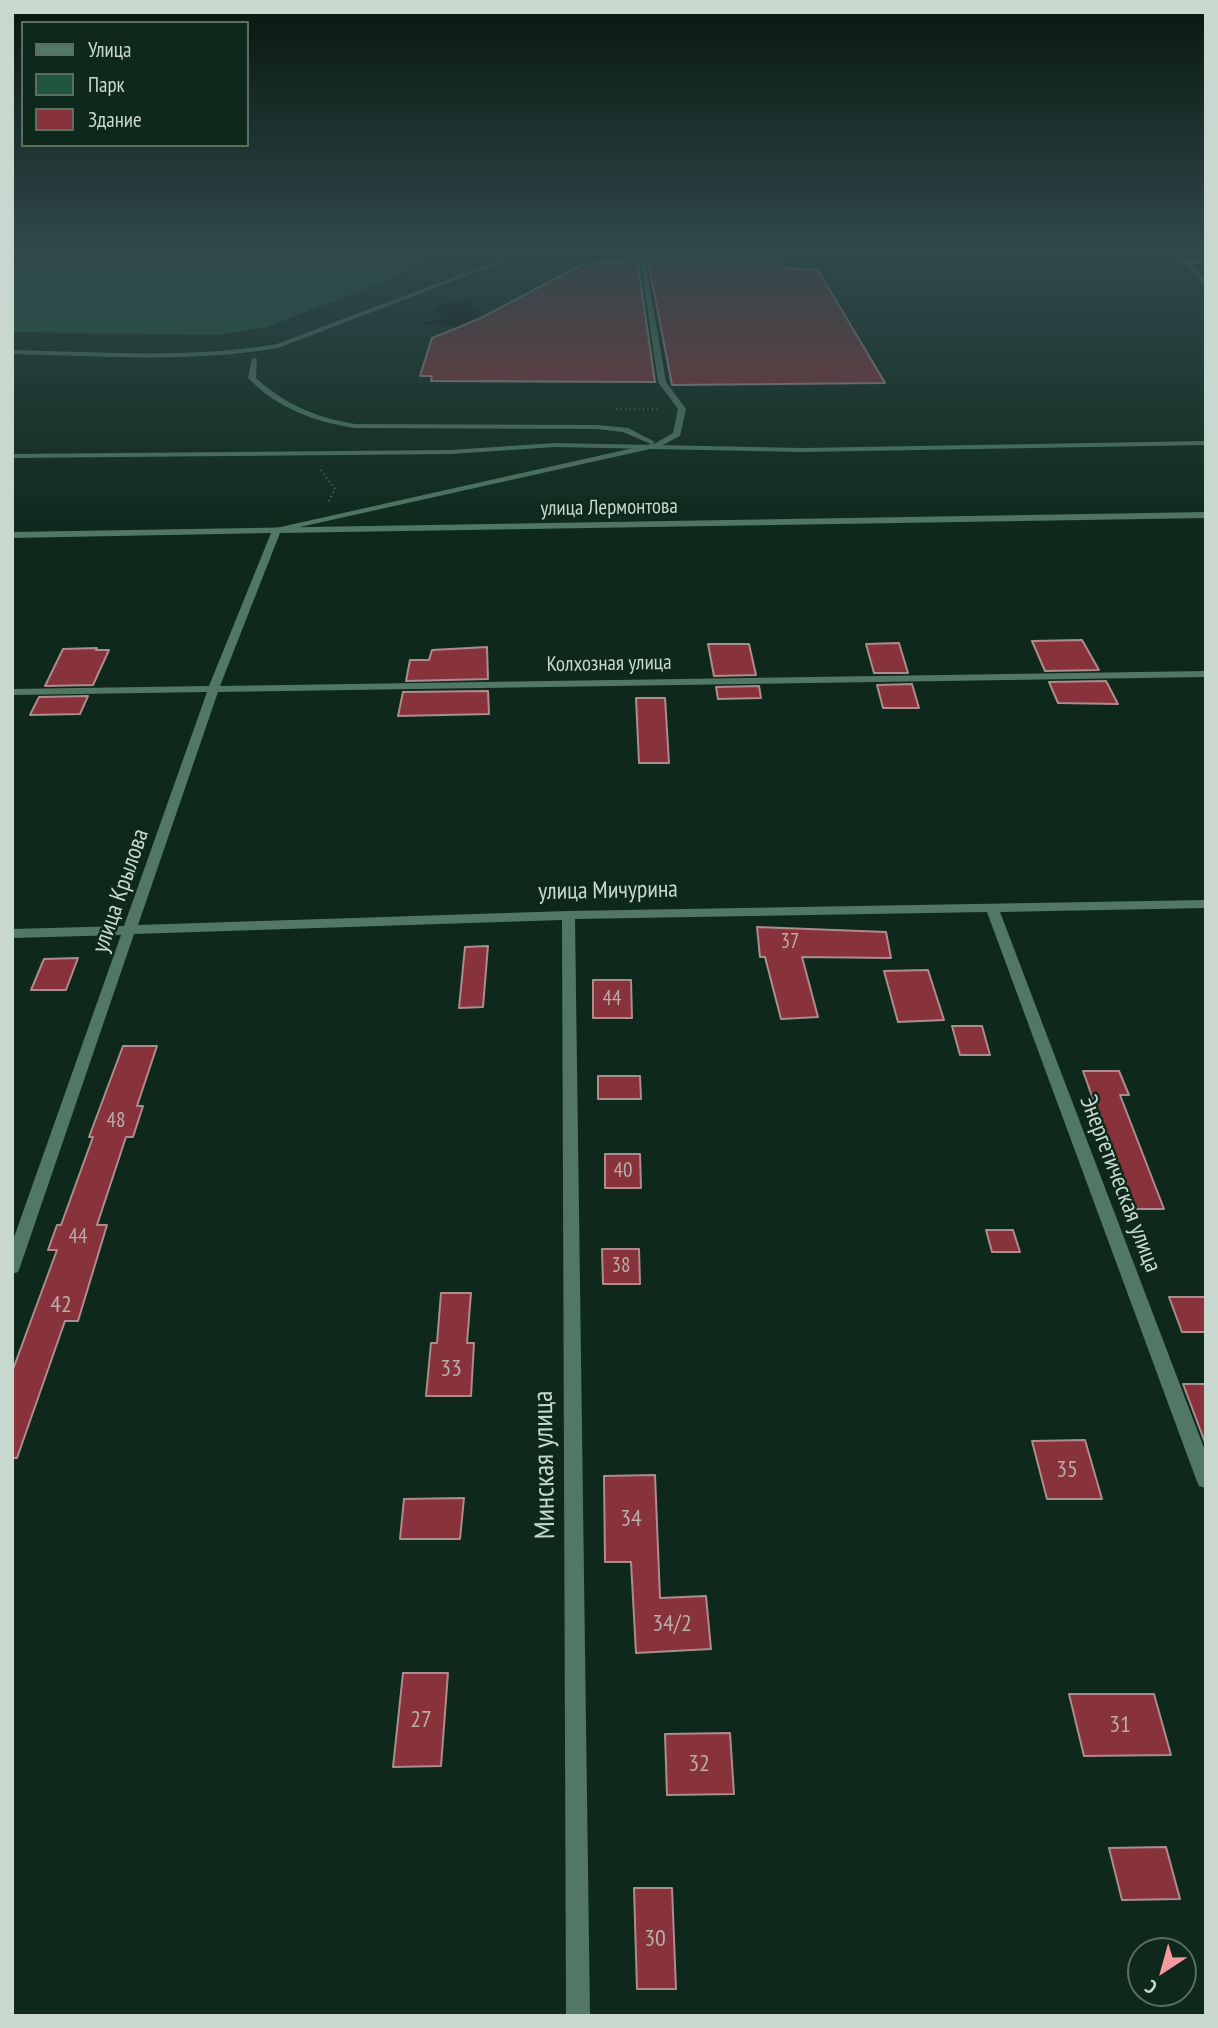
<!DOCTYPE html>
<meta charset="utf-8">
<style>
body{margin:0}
#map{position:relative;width:1218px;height:2028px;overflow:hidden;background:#0e291c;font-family:"PT Sans Narrow",sans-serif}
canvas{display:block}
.frame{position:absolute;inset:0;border:14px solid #c9d8cf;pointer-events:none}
.legend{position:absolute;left:21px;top:21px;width:228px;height:126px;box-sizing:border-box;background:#0e291c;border:2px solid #596f64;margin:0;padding:9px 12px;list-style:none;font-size:21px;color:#c9d8cf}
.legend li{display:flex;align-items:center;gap:14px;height:35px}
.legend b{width:35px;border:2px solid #596f64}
.north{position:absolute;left:1127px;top:1937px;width:70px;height:70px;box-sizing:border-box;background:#0e291c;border:2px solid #596f64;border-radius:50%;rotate:216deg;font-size:19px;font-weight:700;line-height:28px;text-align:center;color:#c9d8cf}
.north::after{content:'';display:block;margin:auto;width:24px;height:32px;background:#f49b9f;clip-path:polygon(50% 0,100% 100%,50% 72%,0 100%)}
</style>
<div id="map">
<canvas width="1218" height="2028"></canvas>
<div class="frame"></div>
<ul class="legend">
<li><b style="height:9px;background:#527865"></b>Улица</li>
<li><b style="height:19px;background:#20563e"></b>Парк</li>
<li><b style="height:19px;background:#88323b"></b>Здание</li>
</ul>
<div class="north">С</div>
</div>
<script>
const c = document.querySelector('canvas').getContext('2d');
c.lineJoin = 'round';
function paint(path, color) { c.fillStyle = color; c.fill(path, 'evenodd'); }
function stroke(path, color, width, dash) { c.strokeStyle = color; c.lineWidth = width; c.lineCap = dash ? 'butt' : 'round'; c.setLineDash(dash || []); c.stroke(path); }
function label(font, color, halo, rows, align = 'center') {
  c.font = font + ' "PT Sans Narrow",sans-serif'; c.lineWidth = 5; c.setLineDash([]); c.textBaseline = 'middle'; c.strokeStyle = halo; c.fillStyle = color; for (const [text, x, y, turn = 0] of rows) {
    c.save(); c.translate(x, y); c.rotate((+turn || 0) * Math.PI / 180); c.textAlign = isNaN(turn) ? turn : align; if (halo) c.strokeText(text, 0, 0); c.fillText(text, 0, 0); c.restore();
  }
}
paint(new Path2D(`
 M12 251H449L396 277 266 327 219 335 12 332Z`), '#20563e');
paint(new Path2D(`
 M482 295 472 304 483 310 478 313 479 317 456 328 420 323 447 318 434 313 438 306Z`), '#04100a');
const building = new Path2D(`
 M653 258 781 259 783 268 818 270 885 383 672 385 649 266 642 262 638 265 655 382 431 381 432 376H420L432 338 481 318 581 265Z
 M1082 640 1099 670 1045 671 1032 641Z
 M899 643 908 673H874L866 644Z
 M708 644H749L756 675 714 676Z
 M487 647 488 679 406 681 410 660H429L432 650Z
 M97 648 96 650H109L93 685 45 686 63 649Z
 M1106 681 1118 704 1058 703 1049 682Z
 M912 684 919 708H883L877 685Z
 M759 686 761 698 718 699 716 687Z
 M488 691 489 714 398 716 403 692Z
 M88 696 80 714 30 715 39 697Z
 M636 698H665L669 763H639Z
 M757 927 886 932 891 958 802 957 818 1017 781 1019 765 957H760Z
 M488 946 483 1007 459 1008 465 947Z
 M78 958 66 990H31L44 959Z
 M928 970 944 1020 898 1022 884 971Z
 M593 980H631L632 1018H593Z
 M952 1026H982L990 1055H960Z
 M123 1046H157L137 1106H143L133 1137H126L97 1225H107L78 1321H65L17 1458H12V1372L57 1250H48L57 1225H61L93 1137H89Z
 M1083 1071H1119L1129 1095H1120L1164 1209H1132Z
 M598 1076H640L641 1099H598Z
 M605 1154H640L641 1188H605Z
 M986 1230H1013L1020 1252H992Z
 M602 1249H639L640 1284H603Z
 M441 1293H471L467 1343H474L471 1396H426L431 1343H437Z
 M1169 1297H1206V1332H1182Z
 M1183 1384H1206V1445Z
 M1085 1440 1102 1499H1047L1032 1441Z
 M655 1475 660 1598 706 1596 711 1649 636 1653 631 1562H605L604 1476Z
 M464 1498 460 1539H400L404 1499Z
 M403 1673H448L441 1766 393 1767Z
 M1069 1694H1154L1171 1755 1084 1756Z
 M730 1733 734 1794 667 1795 665 1734Z
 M1166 1847 1180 1899 1122 1900 1109 1848Z
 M634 1888H672L676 1989H637Z`);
paint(building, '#88323b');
stroke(building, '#ad8c8d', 2);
stroke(new Path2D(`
 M616 409H660
 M321 470 335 489 328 503`), '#566c61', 2.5, [1, 3.5]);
paint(new Path2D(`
 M523 251H532L278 348C190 363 101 356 12 354V350C101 352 189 359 277 344Z
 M1165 251H1173L1188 260H1206V264H1192L1206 281V287L1185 263Z
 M641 265 646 266 666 382 686 409 680 436 659 447 273 533 272 531 276 528 656 443 673 433 678 409 658 382Z`), '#527865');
paint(new Path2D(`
 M252 358 257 359 256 378C284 404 317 418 355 424L597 425 628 428 655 442 651 444 623 432 597 429 355 428C315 422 277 408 248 378Z
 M1206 441V445L803 452 555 447 451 454 12 458V454L451 450 555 443 803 448Z
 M1206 512V518L280 533 220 686 1206 671V677L218 692 138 925 568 911 1206 900V908L1000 912 1206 1453V1488L1199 1486 1196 1479 987 912 575 919 590 2016H566L562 920 134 934 20 1267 18 1272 12 1274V1243L121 935 12 938V929L124 926 207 692 12 695V689L209 686 271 533 12 538V532Z`), '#527865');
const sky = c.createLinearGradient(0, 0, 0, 535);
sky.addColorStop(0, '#08170f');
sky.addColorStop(0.47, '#30494b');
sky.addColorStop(1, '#30494b00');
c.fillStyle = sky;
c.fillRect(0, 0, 1218, 535);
label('21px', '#c9d8cf', '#0e291c', [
 ["улица Лермонтова",609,508,-1],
 ["Колхозная улица",609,664,-1]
]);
label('21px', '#b9aeaa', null, [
 ["37",790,942],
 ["44",612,999],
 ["48",116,1121],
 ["40",623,1171],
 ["44",78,1237],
 ["38",621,1266]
]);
label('24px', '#c9d8cf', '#0e291c', [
 ["улица Крылова",121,891,-71],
 ["улица Мичурина",608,891,-1],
 ["Энергетическая улица",1120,1184,69]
]);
label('24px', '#b9aeaa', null, [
 ["42",61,1305],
 ["33",451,1369],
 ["35",1067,1470],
 ["34",631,1519],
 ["34/2",672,1624],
 ["27",421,1720],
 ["31",1120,1725],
 ["32",699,1764],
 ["30",655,1939]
]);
label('28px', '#c9d8cf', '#0e291c', [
 ["Минская улица",545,1465,-91]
]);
</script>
